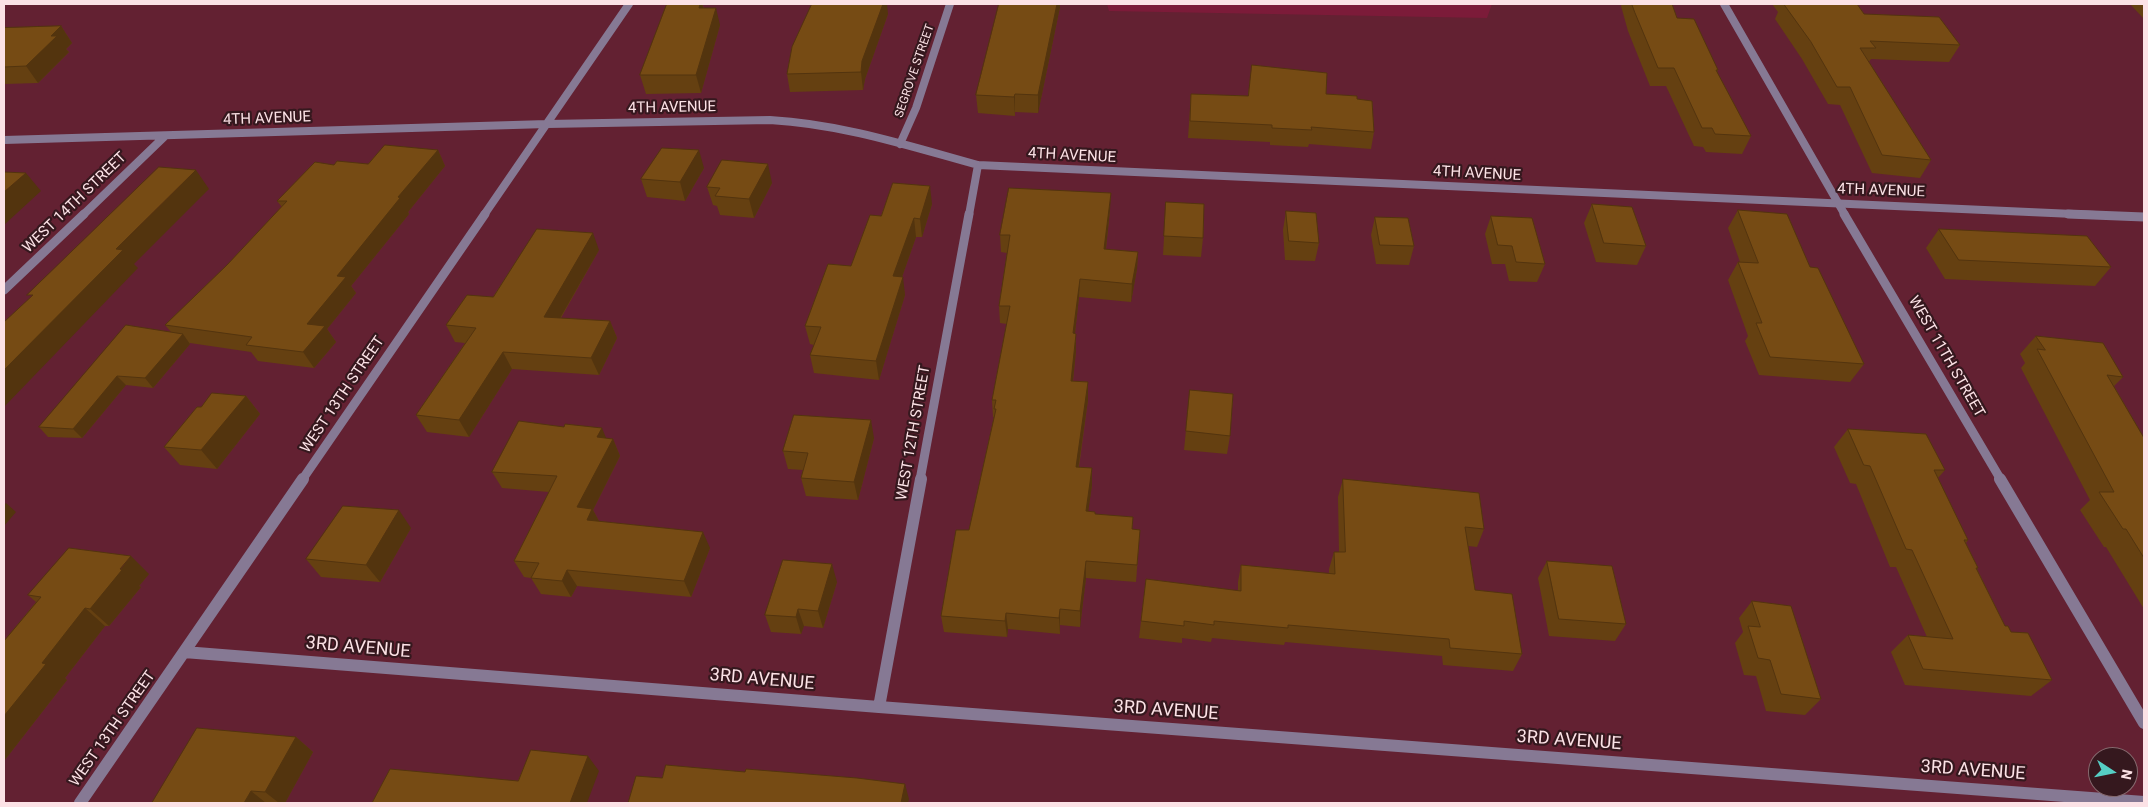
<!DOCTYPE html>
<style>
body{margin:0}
#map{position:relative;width:2148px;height:807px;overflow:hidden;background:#632132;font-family:Roboto,sans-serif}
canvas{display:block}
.frame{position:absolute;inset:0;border:5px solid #fce2e6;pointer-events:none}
.north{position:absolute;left:2088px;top:747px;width:50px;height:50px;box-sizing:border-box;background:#35181e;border:1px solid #85696e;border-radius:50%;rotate:101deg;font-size:14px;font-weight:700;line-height:20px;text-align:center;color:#fce2e6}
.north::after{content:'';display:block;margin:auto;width:18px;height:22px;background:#56cec4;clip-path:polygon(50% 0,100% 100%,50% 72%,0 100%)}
</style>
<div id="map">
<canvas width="2148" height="807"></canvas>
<div class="frame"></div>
<div class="north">N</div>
</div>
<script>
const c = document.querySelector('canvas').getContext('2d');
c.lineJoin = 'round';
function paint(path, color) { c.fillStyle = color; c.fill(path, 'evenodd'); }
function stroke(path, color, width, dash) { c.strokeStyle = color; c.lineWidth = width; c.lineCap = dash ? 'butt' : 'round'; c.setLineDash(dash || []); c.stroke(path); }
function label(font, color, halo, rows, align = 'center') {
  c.font = font + ' Roboto,sans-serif'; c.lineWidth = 4.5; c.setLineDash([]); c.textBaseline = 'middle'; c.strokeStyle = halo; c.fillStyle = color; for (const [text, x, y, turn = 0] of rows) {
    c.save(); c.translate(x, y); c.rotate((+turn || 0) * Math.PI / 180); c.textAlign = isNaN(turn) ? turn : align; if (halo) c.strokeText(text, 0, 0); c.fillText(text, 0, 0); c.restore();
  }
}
paint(new Path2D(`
 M1107 4H1492L1487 18 1109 11Z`), '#7c1b39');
stroke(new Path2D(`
 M4 140 547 124 770 120C842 124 909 146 978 165L2096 215
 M900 144 916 108 950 4
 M83 215 165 136
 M484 215 629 4
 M969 215 978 165`), '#867994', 8);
stroke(new Path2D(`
 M2068 214 2144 217
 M4 290 84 214
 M302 480 485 214
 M920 480 969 214`), '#867994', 9);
stroke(new Path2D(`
 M184 652 879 707 2144 802
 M879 707 921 479
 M80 803 303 479`), '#867994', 12);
stroke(new Path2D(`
 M1724 4 1845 215`), '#867994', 8);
stroke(new Path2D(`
 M1844 214 2001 480`), '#867994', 9);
stroke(new Path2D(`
 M2000 479 2144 723`), '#867994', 12);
paint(new Path2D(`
 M667 4H702L704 8 720 25 701 93 646 94 640 75Z
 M1622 4H1672L1677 18 1718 70 1717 72 1751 136 1742 154 1706 152 1703 147 1694 146 1666 86H1650L1628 31 1621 6Z
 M1772 4H1857L1864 14 1960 45 1949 62 1871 59 1869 62 1931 160 1920 178 1872 173 1840 105 1828 104 1802 59 1775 19 1778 12Z
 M2130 4H2144V19Z
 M1060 7 1038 113 1015 112V116L978 113 976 95Z
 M888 14 865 79 863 90 790 92 787 74Z
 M4 24 6 28 61 26 72 43 66 49 69 52 38 83 4 84Z
 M1191 94 1248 96 1326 94 1357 99 1374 132 1371 149 1309 144 1308 147 1270 145V142L1188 138Z
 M438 150 445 166 408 212 409 214 351 286 356 293 327 329 336 342 314 368 258 361 251 352 190 343V344L153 388 126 385 82 438 48 437 39 427 171 332 165 325 227 265 282 207 277 201 334 165 368 164Z
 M704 168 685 201 647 197 641 179Z
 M772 183 754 218 720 215 717 206 713 205 707 187Z
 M1166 202 1203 238 1201 257 1163 255Z
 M932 204 922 237H916L902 277 905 295 879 380 814 373 810 355 814 345 810 344 805 326 851 266 881 216Z
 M1592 204 1646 246 1637 265 1596 262 1584 223Z
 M1110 210 1106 249 1138 252 1137 269 1131 302 1079 297 1075 333 1076 351 1073 381 1088 382V400L1079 467 1092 485 1088 511 1132 529 1140 530 1136 582 1086 578 1080 627 1060 625V634L1008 629 1007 637 944 632 941 616 969 530 994 417H993L992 400 1007 324 1000 323 999 306 1007 253 1001 252 1000 235Z
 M1738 210 1810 267 1864 364 1850 382 1759 375 1745 341 1748 336 1728 280 1738 262H1740L1728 228Z
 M1286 211 1319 243 1315 261 1285 260 1283 230Z
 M1491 216 1545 264 1537 282 1509 281 1505 264H1492L1485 234Z
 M1375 217 1414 246 1409 265 1376 264 1371 235Z
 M1939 229 2111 267 2095 286 1945 279 1926 248Z
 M599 250 561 318 610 321 617 338 599 375 512 369 469 437 427 432 416 415 465 343 455 342 446 325 493 297Z
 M2036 336 2123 377 2114 386 2144 438V609L2106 547H2104L2080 510 2090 500 2021 368 2025 363 2020 354Z
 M1190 390 1230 436 1227 454 1184 450Z
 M246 396 260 414 217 469 180 465 164 447 201 407Z
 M1848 429 1945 470 1938 478 1968 540 1966 543 1978 568 1977 569 2005 626 2011 632 2052 680 2031 696 1905 685 1891 652 1908 635 1927 637 1896 567H1890L1856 484 1850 483 1834 447Z
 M606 438 613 439 620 456 593 510 599 521 710 548 691 597 577 586 571 597 541 594 531 578 524 577 514 561 549 492 502 488 492 472Z
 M874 438 858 500 806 496 801 478 803 470 788 469 783 451Z
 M1343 479 1484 529 1477 547 1468 546 1475 590 1522 654 1513 671 1443 665 1442 656 1285 642 1284 645 1212 638 1211 642 1182 638V643L1139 638 1141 621 1238 590V582L1241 565 1329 574V569L1334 552H1339L1338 497Z
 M411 528 380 582 321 577 306 559Z
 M1547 561 1626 624 1615 641 1549 636 1538 578Z
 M149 574 139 586 141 587 109 626H105L65 678 67 680 4 761V641L36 602 28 595Z
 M837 582 823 628 804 626 801 634 771 632 765 615Z
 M1752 601 1821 699 1805 715 1766 711 1756 676 1744 675 1735 643 1743 632 1739 618Z
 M296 737 313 752 285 803H152Z`), '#654011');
paint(new Path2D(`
 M700 4H702L706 17 699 8Z
 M883 4H887L888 14 865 79 863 90 861 72 862 61Z
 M1057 4H1060V7L1038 113V95Z
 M716 8 720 25 701 93 696 75Z
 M61 26 72 43 66 49 69 52 38 83 26 66 51 36Z
 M1015 94V116L1014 97Z
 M438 150 445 166 408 212 409 214 351 286 356 293 327 329 336 342 314 368 303 352 307 324 337 276 398 197Z
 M699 150 704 168 685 201 680 182Z
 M768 164 772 183 754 218 749 199Z
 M196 170 209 189 134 264 138 268 4 407V370L116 249Z
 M26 173 41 191 4 225V192Z
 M930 186 932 204 922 237 920 219Z
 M1111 193 1110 210 1104 266V249Z
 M914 218 916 237 896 294 893 276Z
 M593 233 599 250 551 334 544 317Z
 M1138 252 1137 269 1131 302 1132 284Z
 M903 277 905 295 879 380 876 361Z
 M1080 279 1079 297 1073 351V333Z
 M610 321 617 338 599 375 591 358Z
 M183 334 190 344 153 388 145 378Z
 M1076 334V351L1071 398V381Z
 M503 352 512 369 469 437 459 420Z
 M117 376 126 385 82 438 73 429Z
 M1088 382V400L1076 484V467Z
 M246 396 260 414 217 469 201 450Z
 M871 420 874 438 858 500 854 482Z
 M602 428 609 445 597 437Z
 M613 439 620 456 593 510 601 525 596 537 577 507Z
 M1092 468V485L1086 527V511Z
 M6 503 16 512 4 526V505Z
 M399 510 411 528 380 582 366 565Z
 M703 532 710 548 691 597 684 581Z
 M131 556 149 574 139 586 141 587 109 626 90 609Z
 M1086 561V578L1080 627V611Z
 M832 564 837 582 823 628 818 611Z
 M567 570 577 586 571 597 562 581Z
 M85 608 105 626 65 678 67 680 4 761V716L42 663Z
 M798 609 804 626 801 634 796 617Z
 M1060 609V634L1059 618Z
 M1006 613 1008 629 1007 637 1005 621Z
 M296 737 313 752 285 803H279L265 792Z
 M588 756 599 771 587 803H570Z
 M905 784 909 799 908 803H901Z
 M251 791 266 803H244Z`), '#53340e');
const building = new Path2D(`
 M667 4H700L699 8H716L696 75H640Z
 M812 4H883L862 61 861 72 787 74 792 47Z
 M999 4H1057L1038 95 1015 94 1014 97 976 95Z
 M1632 4H1672L1677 18 1694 19 1718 70H1716L1751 136 1715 134 1712 128H1702L1674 68H1658L1635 13Z
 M1784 4H1857L1864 14 1939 17 1960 45 1870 41 1876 48H1860L1931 160 1882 155 1850 87H1837L1811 42Z
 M61 26 51 36H57L26 66 4 67V28Z
 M1252 65 1327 73 1326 94 1357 96V99L1372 101 1374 132 1311 127 1312 130 1272 128V125L1190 121 1191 94 1248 96Z
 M385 145 438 150 398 197 400 198 337 276 346 277 307 324 325 326 303 352 246 345 252 337 165 325 227 265 287 201H277L315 162 334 165 337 161 368 164Z
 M662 148 699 150 680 182 641 179Z
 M722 160 768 164 749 199 715 196 720 188 707 187Z
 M159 167 196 170 116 249 123 250 4 370V322L33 295H27Z
 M4 172 26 173 4 192Z
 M893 183 930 186 920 219 914 218 893 276 903 277 876 361 810 355 821 327 805 326 828 264 851 266 870 215 881 216Z
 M1009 188 1111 193 1104 249 1138 252 1132 284 1080 279 1073 333 1076 334 1071 381 1088 382 1076 467 1092 468 1086 511 1095 512V514L1133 517 1132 529 1140 530 1137 565 1086 561 1080 611 1060 609 1059 618 1006 613 1005 621 941 616 956 530H969L996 409H994L996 400H992L1010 306H999L1010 235H1000Z
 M1166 202 1204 204 1203 238 1164 236Z
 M1592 204 1632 207 1646 246 1604 243Z
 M1738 210 1787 214 1810 267 1818 268 1864 364 1770 357 1756 323H1762L1738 262 1758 263Z
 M1286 211 1316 213 1319 243 1289 241Z
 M1491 216 1532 218 1545 264 1516 262 1512 246 1498 245Z
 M1375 217 1408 218 1414 246 1380 245Z
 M537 229 593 233 544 317 610 321 591 358 503 352 459 420 416 415 476 328 446 325 467 295 493 297Z
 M1939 229 2087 236 2111 267 1959 260Z
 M126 325 183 334 145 378 117 376 73 429 39 427Z
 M2036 336 2103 343 2123 377 2107 375 2144 438V558L2126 529H2123L2099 492H2114L2037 349 2045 350Z
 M1190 390 1233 394 1230 436 1186 431Z
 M212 393 246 396 201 450 164 447 197 407H201Z
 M794 415 871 420 854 482 801 478 808 453 783 451Z
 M519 421 564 427 565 424 602 428 597 437 613 439 577 507 592 509 587 520 703 532 684 581 567 570 562 581 531 578 539 563 514 561 557 476 492 472Z
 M1848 429 1926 434 1945 470H1934L1968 540H1964L1978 568H1976L2005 626H2008L2011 632 2028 633 2052 680 1923 669 1908 635 1953 639 1912 550 1906 549 1870 466 1864 465Z
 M1343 479 1479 493 1484 529 1465 527 1475 590 1512 594 1522 654 1450 648 1449 639 1288 625V628L1214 621V625L1184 621V626L1141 621 1146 579 1241 591V565L1335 574 1334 552H1345Z
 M343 506 399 510 366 565 306 559Z
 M69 548 131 556 120 569 122 570 90 609 85 608 42 663 46 664 4 716V641L41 597 28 595Z
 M783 560 832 564 818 611 798 609 796 617 765 615Z
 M1547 561 1612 566 1626 624 1559 619Z
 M1752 601 1791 606 1821 699 1781 694 1770 660 1758 658 1748 626 1760 627Z
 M197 728 296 737 265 792 251 791 244 803H152Z
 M531 750 588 756 570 803H372L390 769 518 781Z
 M666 765 745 772 746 769 857 778 905 784 901 803H628L636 776 662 778Z`);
paint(building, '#764b14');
stroke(building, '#53340e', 1);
label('12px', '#fce2e6', '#35181e', [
 ["SEGROVE STREET",915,71,-71]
]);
label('15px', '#fce2e6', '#35181e', [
 ["4TH AVENUE",672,108,-1],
 ["4TH AVENUE",267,119,-2],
 ["4TH AVENUE",1072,156,3],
 ["4TH AVENUE",1477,174,3],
 ["4TH AVENUE",1881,191,2],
 ["WEST 14TH STREET",75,203,-44],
 ["WEST 11TH STREET",1946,357,60],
 ["WEST 13TH STREET",343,395,-56],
 ["WEST 12TH STREET",914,433,-80],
 ["WEST 13TH STREET",113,729,-55]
]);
label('18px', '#fce2e6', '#35181e', [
 ["3RD AVENUE",358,648,5],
 ["3RD AVENUE",762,680,5],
 ["3RD AVENUE",1166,711,4],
 ["3RD AVENUE",1569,741,4],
 ["3RD AVENUE",1973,771,4]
]);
</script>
